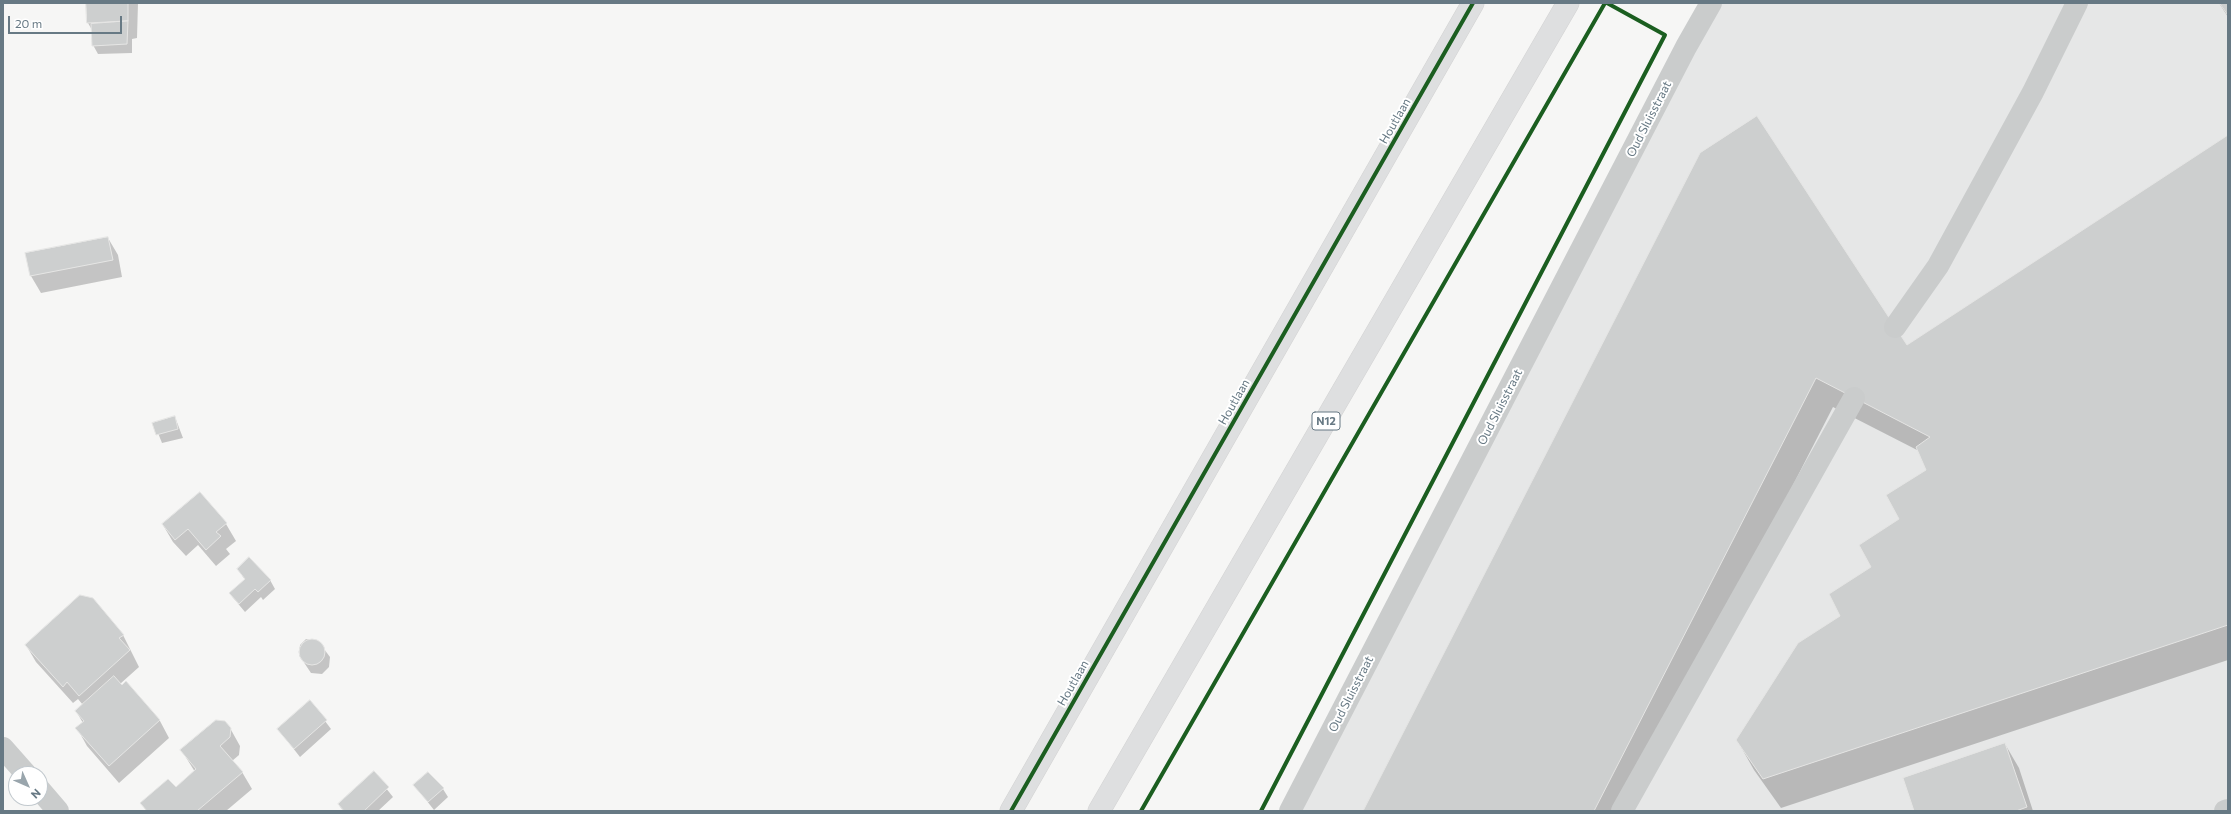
<!DOCTYPE html>
<style>
body{margin:0}
#map{position:relative;width:2231px;height:814px;overflow:hidden;background:#f6f6f5;font-family:Commissioner,sans-serif}
canvas{display:block}
.frame{position:absolute;inset:0;border:4px solid #677984;pointer-events:none}
.north{position:absolute;left:8px;top:766px;width:40px;height:40px;box-sizing:border-box;background:#fff;border:1px solid #c2c9ce;border-radius:50%;rotate:135deg;font-size:11px;font-weight:700;line-height:16px;text-align:center;color:#677984}
.north::after{content:'';display:block;margin:auto;width:14px;height:18px;background:#99a5ac;clip-path:polygon(50% 0,100% 100%,50% 72%,0 100%)}
.scale{position:absolute;left:8px;top:16px;width:114px;height:18px;box-sizing:border-box;border:2px solid #677984;border-top:0;padding-left:5px;font-size:12px;line-height:14px;white-space:nowrap;color:#677984;-webkit-text-stroke:3px #fff;paint-order:stroke}
</style>
<div id="map">
<canvas width="2231" height="814"></canvas>
<div class="frame"></div>
<div class="north">N</div>
<div class="scale">20 m</div>
</div>
<script>
const c = document.querySelector('canvas').getContext('2d');
c.lineJoin = 'round';
function paint(path, color) { c.fillStyle = color; c.fill(path, 'evenodd'); }
function stroke(path, color, width, dash) { c.strokeStyle = color; c.lineWidth = width; c.lineCap = dash ? 'butt' : 'round'; c.setLineDash(dash || []); c.stroke(path); }
function label(font, color, halo, rows, align = 'center') {
  c.font = font + ' Commissioner,sans-serif'; c.lineWidth = 4; c.setLineDash([]); c.textBaseline = 'middle'; c.strokeStyle = halo; c.fillStyle = color; for (const [text, x, y, turn = 0] of rows) {
    c.save(); c.translate(x, y); c.rotate((+turn || 0) * Math.PI / 180); c.textAlign = isNaN(turn) ? turn : align; if (halo) c.strokeText(text, 0, 0); c.fillText(text, 0, 0); c.restore();
  }
}
paint(new Path2D(`
 M1711 3H2228V811H1290Z`), '#e6e7e7');
paint(new Path2D(`
 M87 3H138L137 38 132 39V53L98 54 93 45 92 30 88 23Z
 M2219 3H2228V17Z
 M2228 136V660L1781 808 1754 770 1737 740 1841 617 1928 470 1919 451 1833 407 1626 811H1365L1701 154 1906 346Z
 M108 238 118 255 122 277 41 293 31 276 26 254Z
 M175 417 183 438 162 443 154 423Z
 M226 524 236 541 226 549 230 554 216 566 198 545 186 556 173 542 163 525Z
 M238 569 270 580 275 589 263 600 261 597 245 612 230 594 245 580Z
 M123 635 139 667 120 684 122 686 126 683 160 721 169 738 119 783 87 746 77 728 83 723 76 711 83 705 78 699 73 703 36 662 26 645Z
 M306 639 318 641 330 657 329 667 322 674 311 673 299 655 300 645Z
 M310 701 331 729 300 757 278 729Z
 M230 728 240 746 239 755 232 761 242 772 252 789 226 811H146L142 803 176 789 195 772 182 751Z
 M2005 744 2019 768 2033 811H1915Z
 M374 773 393 797 378 811H343L339 805Z
 M415 786 443 789 448 797 434 810Z`), '#0003');
const building = new Path2D(`
 M86 3H128V21L87 23Z
 M2220 3H2228V15Z
 M128 21 127 44 92 46 91 24Z
 M1757 116 1907 345 2228 135V625L1763 779 1736 740 1798 643 1840 616 1829 594 1871 567 1859 545 1899 519 1886 495 1926 470 1916 447 1930 437 1816 378 1594 811H1363L1700 153Z
 M108 237 113 260 30 276 25 253Z
 M175 416 178 429 156 435 152 423Z
 M200 492 227 523 216 532 221 536 206 550 188 529 175 540 162 524Z
 M249 557 271 580 258 592 255 589 239 604 229 593 245 579 237 569Z
 M80 595 93 598 124 635 119 638 130 650 79 696 67 682 63 687 25 645Z
 M299 652a13 13 0 1 1 26 0a13 13 0 1 1-26 0Z
 M114 676 122 685 126 681 160 720 109 766 75 728 84 721 75 711Z
 M310 700 327 720 294 749 277 729Z
 M216 720 225 721 231 728 230 737 220 746 243 772 197 811H147L140 803 168 779 176 787 196 769 180 750Z
 M2005 743 2027 807 2016 811H1914L1903 778Z
 M374 771 389 787 364 811H344L338 804Z
 M428 772 444 788 428 802 413 785Z`);
paint(building, '#cdcfcf');
stroke(building, '#e5e5e4', 1);
const primary = new Path2D(`
 M1011 811 1473 3
 M1099 811 1568 3`);
stroke(primary, '#d3d3d3', 23);
stroke(new Path2D(`
 M1895 327 1938 266 2033 92 2077 3
 M1622 811 1854 398
 M2225 811 2228 810`), '#cacccc', 22);
stroke(new Path2D(`
 M3 748 26 774
 M40 790 58 811
 M1290 811 1686 47 1711 3`), '#cacccc', 22);
stroke(primary, '#dedfe0', 22);
stroke(new Path2D(`
 M1011 811 1473 3
 M1141 811 1605 3
 M1261 811 1665 35 1607 3`), '#1b5e20', 4);
for (const [x, y, w] of [
 [1326,421,28]
]) { const box = new Path2D(); box.roundRect(x - w / 2, y - 9, w, 18, 3); c.fillStyle = '#fff'; c.fill(box); stroke(box, '#677984', 1); }
label('bold 11px', '#677984', null, [
 ["N12",1326,421]
]);
label('12px', '#677984', '#fff', [
 ["Oud Sluisstraat",1649,119,-63],
 ["Houtlaan",1395,121,-60],
 ["Houtlaan",1234,402,-60],
 ["Oud Sluisstraat",1500,407,-63],
 ["Houtlaan",1073,683,-60],
 ["Oud Sluisstraat",1351,694,-63]
]);
</script>
